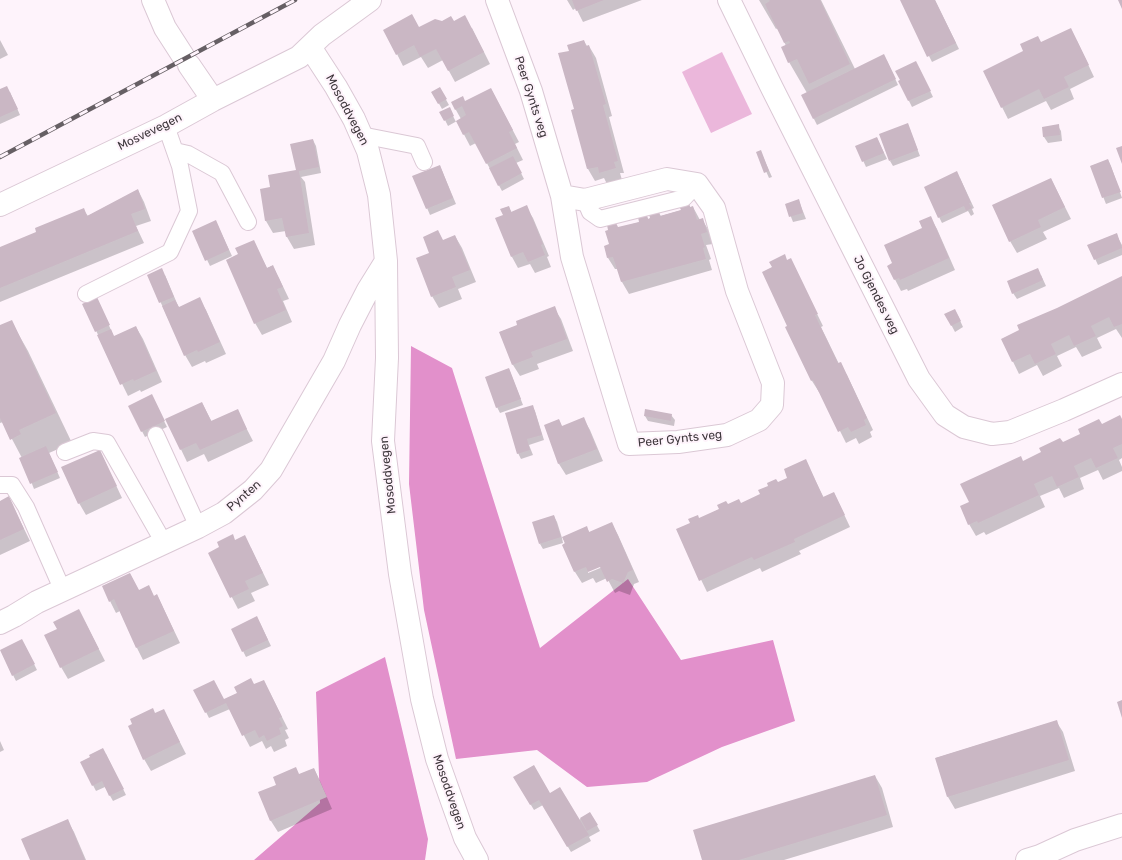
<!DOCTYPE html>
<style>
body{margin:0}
canvas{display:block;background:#fef3fb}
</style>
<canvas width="1122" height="860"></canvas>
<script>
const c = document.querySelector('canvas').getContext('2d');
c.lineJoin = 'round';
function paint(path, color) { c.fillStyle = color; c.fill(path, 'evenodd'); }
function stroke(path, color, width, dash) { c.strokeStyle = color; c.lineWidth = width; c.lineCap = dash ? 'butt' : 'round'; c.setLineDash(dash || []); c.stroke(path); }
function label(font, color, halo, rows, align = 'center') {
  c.font = font + ' Rubik,sans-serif'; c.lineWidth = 4; c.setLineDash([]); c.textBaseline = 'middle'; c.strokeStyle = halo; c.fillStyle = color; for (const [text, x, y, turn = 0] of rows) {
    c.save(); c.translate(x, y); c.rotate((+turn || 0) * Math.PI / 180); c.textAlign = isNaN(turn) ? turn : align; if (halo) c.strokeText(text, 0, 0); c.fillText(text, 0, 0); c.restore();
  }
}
paint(new Path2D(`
 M722 52 752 114 711 133 682 72Z`), '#ebb7db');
paint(new Path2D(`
 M411 346 452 368 540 648 628 579 681 660 773 640 795 721 722 747 647 782 587 787 537 750 456 759 424 610 409 484Z
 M385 657 428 839 425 860H254L320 803 316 692Z`), '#e290cb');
paint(new Path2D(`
 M567 0H642L583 22 576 8 573 10Z
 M759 0H821L855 69 887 61 898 85 817 125 802 95 807 93 789 62 786 46 778 28 776 29Z
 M901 0H935L959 49 932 62Z
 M442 22 472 28 490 64 455 82 443 60 428 68 421 57 403 66 397 54 419 28Z
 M0 40 8 55 0 59Z
 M584 41 587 46H589L596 58 612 116 609 117 624 173H620L622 180 607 184 604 178 595 181 588 169 572 111 575 110 570 51Z
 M1077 41 1094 77 1070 89 1074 99 1051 110 1046 101 1008 119 1002 107 1041 43Z
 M919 68 933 97 912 107 899 81Z
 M440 89 449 105 442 109 433 93Z
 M491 89 519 142 515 144 523 160 516 163 524 179 502 191 476 143 470 146 457 121 448 126 445 120 452 114 456 122 461 119 452 103H465Z
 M0 90 10 92 20 115 0 124Z
 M1058 126 1061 131 1062 141 1048 143 1044 137 1043 128Z
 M910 130 920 156 893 166 890 161Z
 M877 138 887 159 866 167 857 147Z
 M313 140 316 146 321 173 301 177 305 182 315 245 294 249 287 237 286 231 273 233 266 221 261 190 271 188 297 171Z
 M761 152 772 177 769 178 758 153Z
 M1108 160 1111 166 1122 198 1106 204 1091 166Z
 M440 166 456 204 430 215 414 177Z
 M960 178 974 208 972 209 974 214 971 216 968 211 942 223 939 217Z
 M1051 179 1071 219 1043 232 1047 239 1017 253 1010 241Z
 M138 190 144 202 151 221 136 226 144 243 0 302V248L38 232 83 209 88 216Z
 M799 201 806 219 793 222 786 204Z
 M688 204 691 208 693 207 700 220 702 219 709 231 713 244 706 245 711 259 709 260 712 270 629 294 622 282 618 269H615L608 258 610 245 618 228 640 222 646 216 649 220 658 212 661 216 682 210Z
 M509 207 512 213 526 207 533 218 549 256 547 257 551 267 535 273 530 264 518 268 512 257 504 216Z
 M930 217 937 229 955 270 908 291 907 289 901 291 888 266 894 263 924 229Z
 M218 226 232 256 210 266 193 231Z
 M1116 234 1122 245V255L1098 265 1089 246Z
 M455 236 462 248 476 282 458 289 462 299 439 308 432 296 430 253 443 241Z
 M253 241 267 268 272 266 279 278 289 299 283 301 292 322 262 335 255 323Z
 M790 259 823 326 821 327 839 364 847 375 873 430 870 432 872 437 859 444 856 438 846 443 820 391 819 392 812 381 789 326 787 261Z
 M148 275H165L179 308 199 299 206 310 226 354 206 363 205 361 192 367 185 355Z
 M1041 275 1046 286 1017 299 1013 293Z
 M1122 277V338L1116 329 1097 338 1102 348 1082 357 1076 347 1057 356 1062 366 1043 376 1037 365 1019 374 1002 339 1021 330 1057 309Z
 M97 298 114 337 136 327 143 339 162 382 141 392 140 390 128 396 83 304Z
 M554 308 561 319 573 351 537 364 539 369 520 376 513 365 500 332 519 325Z
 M946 315 958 316 963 327 955 332Z
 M11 321 28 351 72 443 49 453 60 478 34 489 22 458 3 422 0 423V327Z
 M509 369 523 405 500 413 497 407Z
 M154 401 167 427 145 437 129 406Z
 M202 403 212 422 237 410 253 441 208 462 204 454 187 462 167 420Z
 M532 406 535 411 544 440 529 445 533 455 521 459 518 453Z
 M671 415 675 420 674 426 648 421 645 416Z
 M583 418 590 430 603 461 566 475 559 464 545 426 559 420 562 427Z
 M1122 420V458L1119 460 1122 467V471L1103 480 1098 470 1080 478 1084 489 1064 498 1059 488 1040 496 1045 507 986 535 984 532 976 536 969 524 970 503 1023 462 1101 425Z
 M100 451 122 498 86 515 79 503Z
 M805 460 824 498 834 493 850 527 799 551 801 554 762 572 760 568 707 592 677 530 728 505 741 504 761 495 778 483 789 478Z
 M9 498 30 541 0 555V502Z
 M554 516 557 522 562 538 586 527 590 533 612 524 618 535 639 582 634 584 630 595 619 591 615 593 607 578 596 583 593 578 582 583 575 572 563 538H562L563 543 543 549 540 544ZM604 564 605 566 588 573V571Z
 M235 541 251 548 269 585 251 593 255 601 238 609 209 553Z
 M130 574 139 591 154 596 157 595 180 643 143 660 137 648 120 611 116 613 110 601Z
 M85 622 105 661 68 679 61 667Z
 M260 623 271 646 246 657 243 651Z
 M25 646 37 670 16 681 13 675Z
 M254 685 270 693 288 729 285 730 289 738 285 740 287 746 274 752 271 746 266 749 262 741 250 747 230 709 209 718 195 690 224 700Z
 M164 711 186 754 151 771 144 759 155 715Z
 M1056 721 1063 732 1075 771 955 809 948 797 936 758Z
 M0 741 4 750 0 752Z
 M106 754 126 795 113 801 105 787 96 791 81 762Z
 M314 769 320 781 332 809 278 832 271 821 259 793Z
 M875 776 882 788 893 827 784 860H703Z
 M514 777 550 794 579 820 590 813 600 831 589 837 591 841 571 852 543 805 534 810Z
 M67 820 74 832 86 860H31Z`), '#0003');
paint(new Path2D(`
 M572 0H604L576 11Z
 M769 0H820L850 64 809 84 797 59 788 63 781 47 790 43 789 41 784 43 765 4 770 1Z
 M900 0H935L956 43 927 57Z
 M1118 0H1122V9Z
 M412 14 419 27 435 19 442 21 451 16 454 21 465 15 484 52 448 71 436 49 420 57 414 45 396 55 383 30Z
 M1071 28 1089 65 1064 77 1069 87 1044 99 1039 89 1001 108 983 71 1023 51 1020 44 1038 36 1041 42Z
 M584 40 586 46 589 45 606 104 603 105 618 161 614 162 616 168 599 173 598 167 587 169 571 110 574 109 558 53 569 51 567 45Z
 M884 54 896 79 813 119 801 95Z
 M916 61 931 91 908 101 898 81 900 80 895 71Z
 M7 86 18 109 0 117V89Z
 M440 87 447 99 438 104 431 92Z
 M491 88 513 130 509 132 517 148 486 164 469 132 463 135 456 121 466 115 462 106 455 110 451 102 463 96 465 101Z
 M450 107 454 116 444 121 439 112Z
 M908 123 918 150 889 161 879 134Z
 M1059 124 1060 135 1043 137 1042 127Z
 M877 137 884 153 862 162 855 146Z
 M313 139 319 167 299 171 309 233 286 237 282 218 265 221 260 189 270 187 268 175 296 170 290 144Z
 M1122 146V164L1116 148Z
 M761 150 769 171 764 173 756 152Z
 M513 156 522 173 498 186 489 168Z
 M1108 159 1121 192 1102 198 1090 166Z
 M440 165 453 198 426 209 412 176Z
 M957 171 971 203H969L972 208 966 211 964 206 938 218 924 187Z
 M1051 178 1065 207 1038 220 1041 227 1009 242 992 205Z
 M138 189 145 209 131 214 138 231 0 288V247L36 232 35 228 84 208 87 216Z
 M799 199 803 213 789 217 785 204Z
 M689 203 690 207 693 206 697 220 703 218 707 232 701 234 705 247 703 248 706 259 621 282 613 257 607 258 604 246 609 244 605 231 608 230 607 225 616 223 618 227 639 222 638 217 647 215 648 219 650 218 649 214 659 211 660 216 681 210 679 206Z
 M527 205 543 244 541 245 545 255 528 262 523 252 511 257 495 218 503 215 500 209 509 206 511 212Z
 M931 216 949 258 900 280 899 278 894 280 887 266 892 263 884 245 922 228 919 221Z
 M216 220 229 250 205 261 192 231Z
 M438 230 443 240 455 235 470 270 452 277 456 287 431 297 416 258 429 253 423 237Z
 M1117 233 1122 248 1094 260 1087 245Z
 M254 240 267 268 273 265 283 287 277 289 286 310 254 324 226 260 238 254 235 248Z
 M785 254 787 260 791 258 818 314 815 315 838 363 841 362 867 418 864 420 866 425 851 432 848 427 838 432 813 380 811 381 785 327 787 326 762 272 772 267 769 262Z
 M162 268 174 297 159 303 147 275Z
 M1038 268 1043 280 1012 294 1007 281Z
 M1122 276V324L1114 327 1109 317 1091 326 1096 336 1074 346 1069 335 1051 344 1056 354 1035 364 1030 354 1012 362 1001 339 1019 330 1017 325 1057 308Z
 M97 297 110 325 95 332 82 304Z
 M200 297 220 342 198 352 197 350 184 356 162 306 175 300 179 307Z
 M555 306 567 339 531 352 533 357 512 365 499 332 517 325 516 321Z
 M955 309 961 321 951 326 944 314Z
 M12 320 56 413 19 430 21 434 10 440 0 418V325Z
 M136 326 156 371 134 381 133 379 120 385 97 335 111 329 114 336Z
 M509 368 521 399 496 408 485 377Z
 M152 394 165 421 141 432 128 406Z
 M202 402 211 421 238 409 247 429 200 450 196 443 180 450 165 419Z
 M533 405 542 435 527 439 530 450 517 454 505 413Z
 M645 409 672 414 671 421 644 416Z
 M1120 415 1122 419V444L1113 448 1118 458 1096 468 1091 458 1074 466 1079 477 1057 487 1052 476 1034 484 1039 495 978 523 977 521 968 525 960 506 969 502 960 484 1021 456 1023 461 1041 452 1039 448 1060 438 1063 442 1080 434 1078 429 1099 419 1102 424Z
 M584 417 597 449 558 464 544 425 559 419 562 426Z
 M46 446 58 472 30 484 19 458Z
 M100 450 117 486 78 504 61 467Z
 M806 459 823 497 834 492 845 515 794 539 795 542 754 560 752 557 699 581 676 529 690 523 688 519 698 515 699 518 719 509 717 505 726 501 728 504 739 499 741 503 760 494 758 490 768 486 767 483 776 479 778 482 787 478 784 469Z
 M9 496 24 529 0 540V501Z
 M554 515 561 537 539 544 532 522Z
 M612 522 633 570 628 572 623 583 612 579 607 582 600 567 588 572 586 567 574 572 562 545 565 543 562 537 587 526 589 532Z
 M233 534 235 540 245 535 263 573 245 581 249 589 230 598 208 553 219 547 217 542Z
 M130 573 139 590 149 585 154 596 157 594 174 631 136 648 114 599 109 602 102 586Z
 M79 609 99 649 60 668 44 635 57 629 53 622Z
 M257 616 268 640 242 652 231 629Z
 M22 639 35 664 12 676 0 650Z
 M251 678 254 684 264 680 282 717 279 718 283 726 279 728 281 734 267 741 264 735 259 738 255 730 242 736 226 703 205 713 193 690 214 680 224 699 237 693 234 687Z
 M1122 700V718L1117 702Z
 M153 708 155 713 164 709 180 742 143 760 128 726 132 724 130 719Z
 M1057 720 1069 760 947 797 935 758Z
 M103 748 124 789 109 796 102 781 92 786 80 762 90 757 89 755Z
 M534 765 550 793 560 787 589 835 567 847 539 800 530 805 513 777Z
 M296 767 299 774 314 768 327 797 270 821 258 792 276 785 273 777Z
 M875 775 887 815 739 860H702L693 830Z
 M590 812 598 825 587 831 580 818Z
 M68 819 85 860H30L21 839Z`), '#cab7c4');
const lane = new Path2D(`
 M361 135 417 146 424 162
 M175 151 188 154 222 173 248 222
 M585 200 590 212 600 219 684 198 697 184
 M86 294 170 252 189 211 180 166 166 126
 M156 435 198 527
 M65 452 93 441 107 443 164 543
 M0 485H12L26 507 63 591`);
const street = new Path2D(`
 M153 0 165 28 183 56
 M497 0 531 91 562 196 572 257 629 444 678 442 727 435 759 420 772 405 773 383 737 291 714 208 697 184 667 179 585 200 562 196
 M729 0 772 88 919 379 945 415 964 427 992 434 1010 432 1064 410 1122 384
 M310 47 336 87 354 119 368 151 379 195 386 261 387 358 383 441 400 574 422 699 437 759 465 838 477 860
 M189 65 213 100
 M0 205 166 126 213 100 299 57 322 35 370 0
 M0 623 14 616 37 602 198 527 224 513 253 490 271 470 334 361 350 325 368 290 386 261
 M1027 860 1040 856 1075 840 1122 825`);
stroke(lane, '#dbc8d5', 18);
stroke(street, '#dbc8d5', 24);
stroke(lane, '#fff', 16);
stroke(street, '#fff', 22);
const rail = new Path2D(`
 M0 157 295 0`);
stroke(rail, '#665f64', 4.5);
stroke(rail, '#fef3fb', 3, [9]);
label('12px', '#3d363b', '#fef3fb', [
 ["Peer Gynts veg",531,97,72],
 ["Mosoddvegen",347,110,62],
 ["Mosvevegen",150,132,-26],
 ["Jo Gjendes veg",876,295,63],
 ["Peer Gynts veg",680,439,-6],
 ["Mosoddvegen",388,475,-96],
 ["Pynten",244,496,-41],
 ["Mosoddvegen",449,792,71]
]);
</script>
